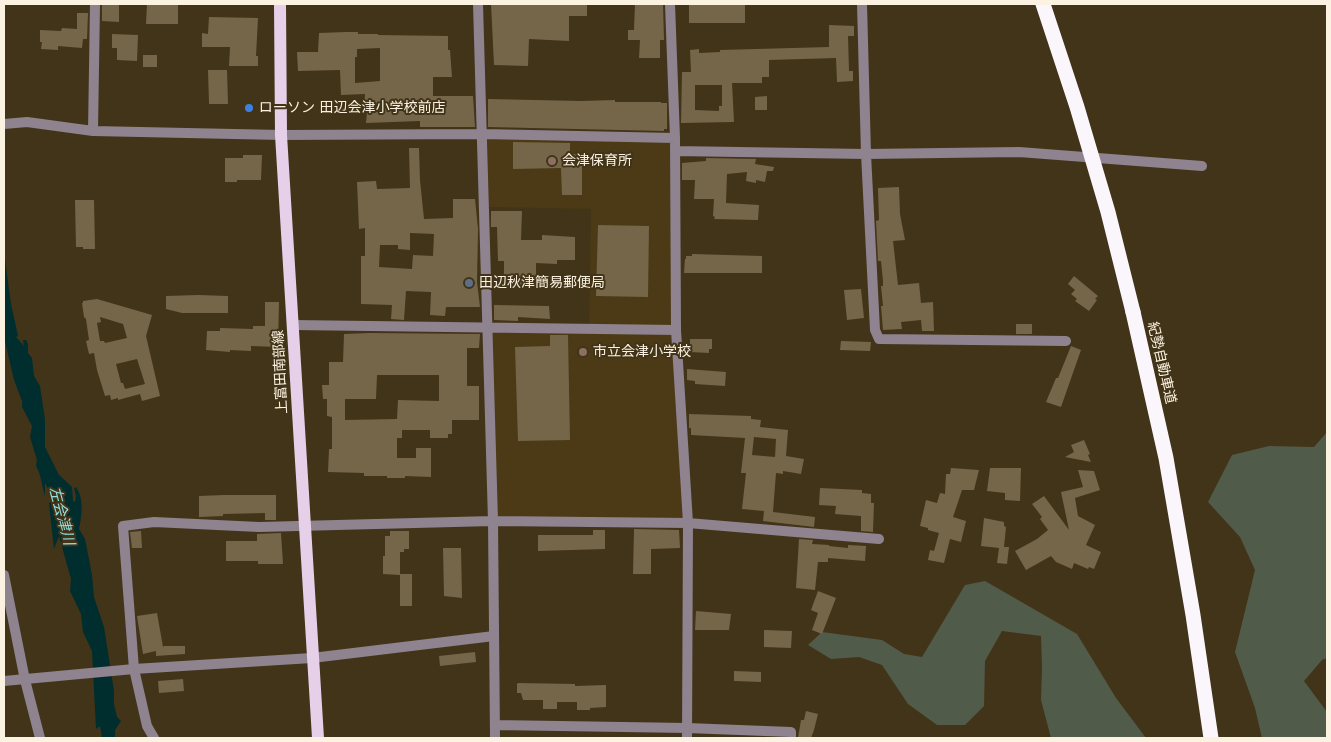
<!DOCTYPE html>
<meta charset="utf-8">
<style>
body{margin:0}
#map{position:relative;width:1331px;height:742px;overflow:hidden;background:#423418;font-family:"DejaVu Sans",sans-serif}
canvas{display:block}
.frame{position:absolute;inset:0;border:5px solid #fbf2e2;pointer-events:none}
</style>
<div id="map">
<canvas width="1331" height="742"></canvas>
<div class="frame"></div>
</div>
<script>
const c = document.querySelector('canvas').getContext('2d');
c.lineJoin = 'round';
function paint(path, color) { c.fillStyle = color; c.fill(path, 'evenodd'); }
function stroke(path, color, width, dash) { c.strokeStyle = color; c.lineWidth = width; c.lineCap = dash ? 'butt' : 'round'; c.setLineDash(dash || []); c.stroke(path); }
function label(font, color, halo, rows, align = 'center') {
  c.font = font + ' "DejaVu Sans","Noto Sans JP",sans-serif'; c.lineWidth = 4; c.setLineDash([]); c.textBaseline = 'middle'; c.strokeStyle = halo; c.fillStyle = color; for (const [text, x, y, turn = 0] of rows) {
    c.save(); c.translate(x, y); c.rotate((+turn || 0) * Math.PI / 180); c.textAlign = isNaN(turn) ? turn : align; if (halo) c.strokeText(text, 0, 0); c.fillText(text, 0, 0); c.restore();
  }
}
paint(new Path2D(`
 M487 138 674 140 688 523 493 521 487 328 589 329 591 209 489 207Z`), '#4b3a15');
paint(new Path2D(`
 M1327 432V658L1322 660 1304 681 1327 712V738H1262L1255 708 1235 652 1255 570 1240 537 1208 502 1232 455 1269 446 1314 447Z
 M985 581 1077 634 1116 698 1146 738H1051L1041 700 1042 667 1041 636 1002 631 985 661 984 706 965 725H937L908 704 882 665 859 657 831 659 808 645 822 632 882 640 904 654 922 657 965 585Z`), '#515b4a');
paint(new Path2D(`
 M4 252 11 304 18 336 16 337 24 346 23 340H26L28 344V353L32 358 34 376 40 386 45 420V447L59 475 72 487 73 501 75 502 76 496 74 488 76 487C84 498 82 516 79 529L85 539 92 575 94 597 104 627 114 691V704L117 717 121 721 115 730V738H102L100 726 96 729 92 651 83 632 81 614 70 591 71 579 59 536 54 549 49 503 51 502 53 497 45 483V496C42 486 41 474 36 466L37 460 30 437 32 426 22 407V401L14 380 4 337Z`), '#002d2d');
paint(new Path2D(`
 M102 4H119V22L102 21Z
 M147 4H178V24H146Z
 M491 4H587V16H569V41L529 39 528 66 494 65Z
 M635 4H663L664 40H660V58H639L640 40H628V30H634Z
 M689 5H745V23H689Z
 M77 13H88L87 39H83L82 48 58 46V50L41 49 42 42H40V30L61 31 62 28 77 29Z
 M209 17 258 18 256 56H258V66H229L230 47H202V33L208 34Z
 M829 25 854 26V36H848L849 71H853V81L837 82 836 58 769 60V77H762V83H732L734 122 681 123 682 72H691L690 50 699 49V53L720 52V50L829 47ZM695 85H722V106H719V111L695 110Z
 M346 32H358V34H378V35L448 36V50H450L452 77H433V96H473L475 127H420V121L366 123 367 112H364L365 94 341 95 340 70 298 71 297 52H318L319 33ZM380 48V81L355 83V57H357V49Z
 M112 34 138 35 137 61 117 60V48H112Z
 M143 55H157V67H143Z
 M208 70H227L228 104H209Z
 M767 96V110H755V97Z
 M488 99 581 101 615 100V102H661V103H667V129H664V131L488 127Z
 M513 142 570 143V154H582V195H562L561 168 513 169Z
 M409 148H419L420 180 424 219 453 218V199H475L478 229 477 282 480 307H446L445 316 430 315 431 292 406 291 404 320 391 319 392 305 361 304V256H365V228L359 229 357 182 376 181 377 189 410 188ZM410 233 434 234 433 256 413 255 412 269 379 267 380 245H398V249L410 250Z
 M243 155H262L261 180H237V182H225V158H243Z
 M706 158 756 159 755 164 774 167 773 171H767L765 182 756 180V183L746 181 747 172 727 174 726 203 759 205 758 220 714 219 715 217 713 216 714 199H694L695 180H682V163L706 161Z
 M899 187 900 214 905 240 893 241 898 285 919 283 921 303 933 302 934 331H922L921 320 901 322 902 329 883 330 881 306H883L881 286H883V281L881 261H878L876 221 879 220 878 188Z
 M75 200H94L95 249H83V247H76Z
 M491 211H522L521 240H542V235L575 237V260H557V264L536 263V286L504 285V261H498L497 227H491Z
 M598 225 649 226 648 297 596 296Z
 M692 254 762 256V273H684L685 259H686V256H692Z
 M1074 276 1098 296 1095 299 1097 300 1089 311 1075 301 1077 299 1071 294 1075 290 1068 284Z
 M861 289 864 318 847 320 844 290Z
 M198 295 228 296V313H182L166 309V296Z
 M97 299 152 315 146 336 160 396 142 401 140 394 118 400V398L111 400 110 395 105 396 97 370 94 353 89 354 86 341 89 340 86 319 84 317 82 303H83V301ZM100 317 123 324 127 338 105 343 104 341H100L97 323 101 322ZM137 359 145 384 125 389 123 383H121L116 364Z
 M265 302H279L278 347 251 346V351L230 350V352L206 350 207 331H220V328L253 329V326H265Z
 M494 305 549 306 550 319 518 317V321L494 320Z
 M1016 324H1032V334H1016Z
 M369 333 480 334 479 348H467V386H479V420H452V434H448V438H430V430H402V438H397V458H416V448H431V477L405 476V478H387V476H364V473L328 472 329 449H332V417L327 416V399H323L322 385H329V362H343L344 334ZM377 375H439V401L398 400 397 419 345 420V399H376Z
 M550 335H568L570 440 518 441 515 347 550 346Z
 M690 339H712V349H709V353L690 352Z
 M841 341 871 342 870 351 840 350Z
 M1071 346 1081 350 1061 407 1046 402 1056 378H1058Z
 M687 369 726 372 725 386 695 384V381L687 380Z
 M689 414 751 416V419L761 420 760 427 788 430 786 456 804 459 801 474 783 471V474L776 473 773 512 815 517 814 527 763 521 764 511 742 509 746 473H741L745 438 691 435V428H689ZM754 437 776 439 775 457 752 455Z
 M1084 440 1090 454 1088 455 1091 462 1065 457 1074 452 1071 445Z
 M951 468 979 470 974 490H962L953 517 966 521 961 542 950 539 944 563 928 560 930 550 934 551 939 533 928 530V528L920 526 926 500 937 503 940 493 945 494 946 474H950Z
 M990 468H1021L1020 501 1005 500V493L987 491Z
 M1078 470 1094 471 1100 490 1075 498 1078 516 1095 525 1086 545 1101 552 1094 569 1089 567 1088 569 1074 563 1072 569 1056 562 1051 556 1026 570 1015 551 1037 539 1048 530 1040 519 1042 517 1032 504 1044 496 1069 530 1061 492 1083 487Z
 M820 488 862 490V493L871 494V503H874L873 532 861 531V516L835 514 836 506 819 505Z
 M224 495H276V520H265V513L223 514V516L199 517V496Z
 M984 518 1004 522V526L1006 527 1004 547H1009L1007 564 997 563 999 548 981 546Z
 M634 529 679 530 680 548 651 549V574H633Z
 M593 530H605V549L538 551V535H593Z
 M141 531 142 548H132L130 532Z
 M390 531H409V549H404V552H400V575L383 574V556H385V536H390Z
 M281 533 283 564H258V561H226V541H257V534Z
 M799 539 813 540 812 544 829 545V546L848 548V545L866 546 865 561 828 558V562H818L815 590 796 588Z
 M443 548H461L462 598 444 596Z
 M400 574H412V606H400Z
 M818 591 836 598 822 634 812 630 818 613 811 610Z
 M696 611 731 614 729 630H695Z
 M157 613 163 647 164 646H185V654L156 656V651L143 654 137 616Z
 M764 630 792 631 791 648 764 647Z
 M475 652 476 662 440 666 439 656Z
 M734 671 761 672V682L734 681Z
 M183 679 184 691 159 693 158 681Z
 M518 683 575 684V686L606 685V707L590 708V710H577V702H557V709H543V700H523L521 693H517V684Z
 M806 711 818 714 814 730 811 738H798L801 720H804Z`), '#75664a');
stroke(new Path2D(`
 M478 4 493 521 495 738
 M670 4 675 138 676 330 688 523 687 738
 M862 4 866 154 875 330 879 339 1066 341
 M4 124 27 122 93 131 281 135 482 134 675 138
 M93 131 95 4
 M675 151 866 154 1019 152 1202 166
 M293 325 676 330
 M4 575 25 680 40 738
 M495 725 687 728 791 732V738
 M154 738 147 726 134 669 123 526 154 522 259 527 493 521 688 523 879 539`), '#8e838f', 10);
stroke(new Path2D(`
 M4 681 134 669 312 658 494 636`), '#8e838f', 10);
stroke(new Path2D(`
 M280 4 281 135 318 738`), '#e6cfe8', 12);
stroke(new Path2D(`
 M1133 312 1166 458 1193 615 1211 738`), '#fbf6fb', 15);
stroke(new Path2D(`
 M1043 4 1077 107 1108 212 1133 312`), '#fbf6fb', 15);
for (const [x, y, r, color] of [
 [249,108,5,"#3f7fe0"],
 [552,161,5,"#8d6e63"],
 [469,283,5,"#5c6f8a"],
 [583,352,5,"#8d6e63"]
]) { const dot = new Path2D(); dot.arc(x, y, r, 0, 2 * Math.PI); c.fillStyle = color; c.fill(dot); stroke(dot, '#423418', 2); }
label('14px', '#fbf2e2', '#423418', [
 ["ローソン 田辺会津小学校前店",259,108],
 ["会津保育所",562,161],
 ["田辺秋津簡易郵便局",479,283],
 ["市立会津小学校",593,352]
], 'left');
label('14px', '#fbf2e2', '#423418', [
 ["紀勢自動車道",1161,363,77],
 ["上富田南部線",281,372,-93]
]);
label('italic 15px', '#93e0e0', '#423418', [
 ["左会津川",61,516,75]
]);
</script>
